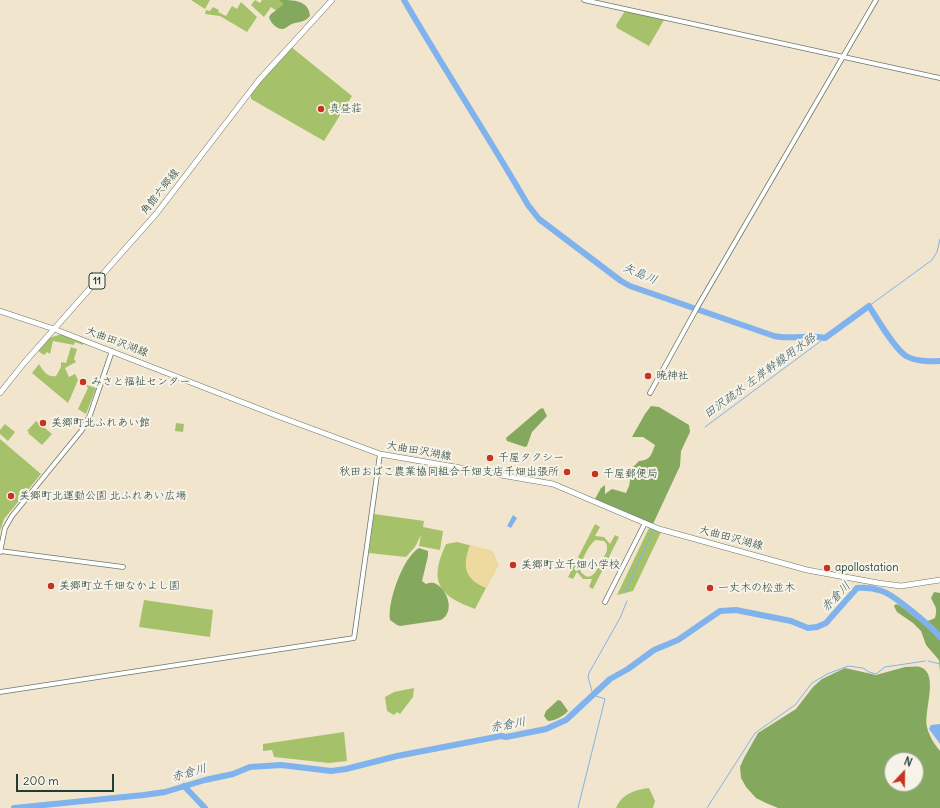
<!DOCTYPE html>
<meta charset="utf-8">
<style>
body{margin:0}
#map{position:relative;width:940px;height:808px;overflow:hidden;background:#f2e5cd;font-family:Delius,sans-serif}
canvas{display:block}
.north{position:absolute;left:884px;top:752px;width:40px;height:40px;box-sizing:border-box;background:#f7f3e8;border:1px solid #a1aaa0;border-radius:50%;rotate:22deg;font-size:11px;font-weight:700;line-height:16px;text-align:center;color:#1f3d34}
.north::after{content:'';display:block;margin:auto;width:14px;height:18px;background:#c8321e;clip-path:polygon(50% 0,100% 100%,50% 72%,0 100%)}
.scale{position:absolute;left:16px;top:774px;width:98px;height:18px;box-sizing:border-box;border:2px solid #1f3d34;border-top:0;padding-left:5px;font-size:12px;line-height:14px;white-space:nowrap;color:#1f3d34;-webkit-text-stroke:3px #f7f3e8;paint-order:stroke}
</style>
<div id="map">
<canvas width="940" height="808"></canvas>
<div class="north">N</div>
<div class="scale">200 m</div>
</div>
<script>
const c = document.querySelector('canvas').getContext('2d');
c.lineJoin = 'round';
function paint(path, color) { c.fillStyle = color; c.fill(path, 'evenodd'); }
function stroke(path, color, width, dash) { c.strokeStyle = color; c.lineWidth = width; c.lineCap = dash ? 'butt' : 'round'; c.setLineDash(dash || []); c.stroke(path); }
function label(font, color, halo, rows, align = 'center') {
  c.font = font + ' Delius,"Klee One",sans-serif'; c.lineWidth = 4; c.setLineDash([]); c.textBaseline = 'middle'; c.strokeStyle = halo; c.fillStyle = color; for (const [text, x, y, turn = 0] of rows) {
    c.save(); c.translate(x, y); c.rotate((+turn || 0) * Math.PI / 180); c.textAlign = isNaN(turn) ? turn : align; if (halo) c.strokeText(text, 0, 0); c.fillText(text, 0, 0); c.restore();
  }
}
paint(new Path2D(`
 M191 0H210L205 9Z
 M255 0 260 3 262 0H284L281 14 271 7 264 17 251 5Z
 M241 2 257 17 247 32 220 16 205 14 206 10 210 11 213 7 219 10 218 12 226 16 232 6 237 9Z
 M625 11 664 20 649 46 617 28 616 25Z
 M290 46 352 96 324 141 251 99V94Z
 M62 334 84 343 83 345 75 342 74 345 53 341 50 354 47 352 44 355 38 351 49 338Z
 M71 347 77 349 74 359 76 362 65 368 69 377 75 374 78 380 70 399 68 403 32 373 39 364C43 371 48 378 56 376L61 367V362L66 363Z
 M87 385 96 388 86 414 78 409 88 388 87 387Z
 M36 421 52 434 42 445 28 433 29 432 27 431Z
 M176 423 184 424 183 432 175 431Z
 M5 424 15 432 8 441 0 434V430Z
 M0 439 41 474 4 519 0 531Z
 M374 514 424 521 423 527 443 531 440 550 419 546 421 535 415 547 406 557 369 553Z
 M595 524 600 527 595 536 604 537 610 544 615 535 619 537 593 589 589 587 592 579H583L577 572 573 579 568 577ZM596 540 604 541C606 543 607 544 607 547 608 552 603 558 601 562 597 570 591 584 581 572 579 564 589 543 596 540Z
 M649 528 661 532 633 591 617 595Z
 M457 542 492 551 498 565 475 609C437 595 429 581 446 544Z
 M144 600 213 610 210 637 139 627Z
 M414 688 413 697 400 714 397 712 394 715 387 711 385 697 394 692Z
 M344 732 347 761 329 763 274 757 272 750 263 751V744Z
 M649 788 655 801 653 808H616C622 794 634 790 649 788Z`), '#a5c26a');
paint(new Path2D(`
 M279 0C293 0 309 0 310 16 304 23 300 21 292 24 289 25 287 28 283 29 277 30 270 22 269 17L271 14 283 5V3Z
 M651 406 659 407 689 425 690 432 681 451 680 466 653 524 595 499 601 488 605 485V494L612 489 626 493 629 486 632 468 639 461C651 460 651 455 655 445L643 437H632L645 414Z
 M543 408 547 416 532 432 527 446 525 447 507 441 506 438 540 409Z
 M419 548 428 551V556L422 581 426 584C429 583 433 582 436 584 448 590 455 612 441 620L400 626 397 625 390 620C387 602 403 557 419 548Z
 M934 592 940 593V672L939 660 926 645 921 631 913 623 897 612 894 606 896 604C910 609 917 628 935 618 938 607 935 607 931 598Z
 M905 667C910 667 916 666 920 667 940 673 923 712 927 727 929 736 935 745 940 751V808H778L766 803 756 798 746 787 741 778 740 767 744 758 758 733 796 709 813 687 822 679 845 668 876 675ZM892 760H916V784H892Z
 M558 700 561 701 568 711C564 716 554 721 548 721L544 716 546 711Z`), '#84a85e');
paint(new Path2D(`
 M470 545 492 551 498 565 486 588C464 579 462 566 470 545Z`), '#eeda9e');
paint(new Path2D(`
 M513 515 517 518 511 528 507 526Z
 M940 724V744L929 729 931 725Z`), '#80b3ed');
stroke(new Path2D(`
 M869 306 932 260 937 252 940 239
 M705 427 825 338
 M625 593 653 530
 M928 661 940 664
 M578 808 605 699 593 695 588 677 589 673 620 618 627 601
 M707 808 755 733 795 705 812 683 827 674 848 666 863 668 869 672 876 674 885 667 925 661`), '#80b3ed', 1);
stroke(new Path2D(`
 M404 0C444 69 488 136 528 205L539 219 621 281 630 286 774 336C791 340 809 334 825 338L869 306C878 320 894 348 906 356 915 361 930 362 940 361
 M184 786 205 808
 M14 808 144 795 165 792 205 780 233 774 250 767 281 765 331 771 346 769 397 756 501 736 506 737 546 729 566 720 610 679 628 669 654 650 678 640 720 611 736 610 791 621 808 628 817 627 826 623 857 588C866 587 873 588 882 591 894 595 931 626 940 637`), '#80b3ed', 6);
const tertiary = new Path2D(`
 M584 0 940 78
 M650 393 698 306 876 0
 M0 551 123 567
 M0 552 5 528 12 516 82 430 90 415 112 351
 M605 602 645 523
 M0 692 354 638 380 454`);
const primary = new Path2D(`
 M0 311 54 329 280 417 380 454 553 484 659 529 807 570 878 583 901 586 940 580
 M0 393 24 363 156 214 259 80 332 0`);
stroke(tertiary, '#69786a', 5.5);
stroke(primary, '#69786a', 6);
stroke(tertiary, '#fff', 4);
stroke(primary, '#fff', 5);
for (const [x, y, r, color] of [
 [321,109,4,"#c8321e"],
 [648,376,4,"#c8321e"],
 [83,382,4,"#c8321e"],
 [43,423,4,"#c8321e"],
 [490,458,4,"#c8321e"],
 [567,472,4,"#c8321e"],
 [595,474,4,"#c8321e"],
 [11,496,4,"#c8321e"],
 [513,565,4,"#c8321e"],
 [827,568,4,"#c8321e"],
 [51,586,4,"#c8321e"],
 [710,588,4,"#c8321e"]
]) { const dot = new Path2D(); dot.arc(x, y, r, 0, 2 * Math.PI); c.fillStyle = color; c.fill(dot); stroke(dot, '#f7f3e8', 1.5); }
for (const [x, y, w] of [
 [97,281,16]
]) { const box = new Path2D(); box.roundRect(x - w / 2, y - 8, w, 16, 3); c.fillStyle = '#f7f3e8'; c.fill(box); stroke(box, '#1f3d34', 1); }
label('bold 10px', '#1f3d34', null, [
 ["11",97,281]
]);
label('11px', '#1f3d34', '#f7f3e8', [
 ["真昼荘",329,109],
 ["暁神社",656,376],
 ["みさと福祉センター",91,382],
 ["美郷町北ふれあい館",51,423],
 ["千屋タクシー",498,458],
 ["秋田おばこ農業協同組合千畑支店千畑出張所",559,472,"right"],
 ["千屋郵便局",603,474],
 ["美郷町北運動公園 北ふれあい広場",19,496],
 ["美郷町立千畑小学校",521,565],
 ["apollostation",835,568],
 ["美郷町立千畑なかよし園",59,586],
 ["一丈木の松並木",718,588]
], 'left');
label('11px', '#1f3d34', '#f7f3e8', [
 ["角館六郷線",160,192,-52],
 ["大曲田沢湖線",117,342,21],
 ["大曲田沢湖線",419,451,10],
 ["大曲田沢湖線",731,538,15]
]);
label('italic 12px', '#375a62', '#f7f3e8', [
 ["矢島川",640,274,23],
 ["田沢疏水 左岸幹線用水路",760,376,-36],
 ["赤倉川",836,597,-46],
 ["赤倉川",508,725,-10],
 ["赤倉川",189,773,-16]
]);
</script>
